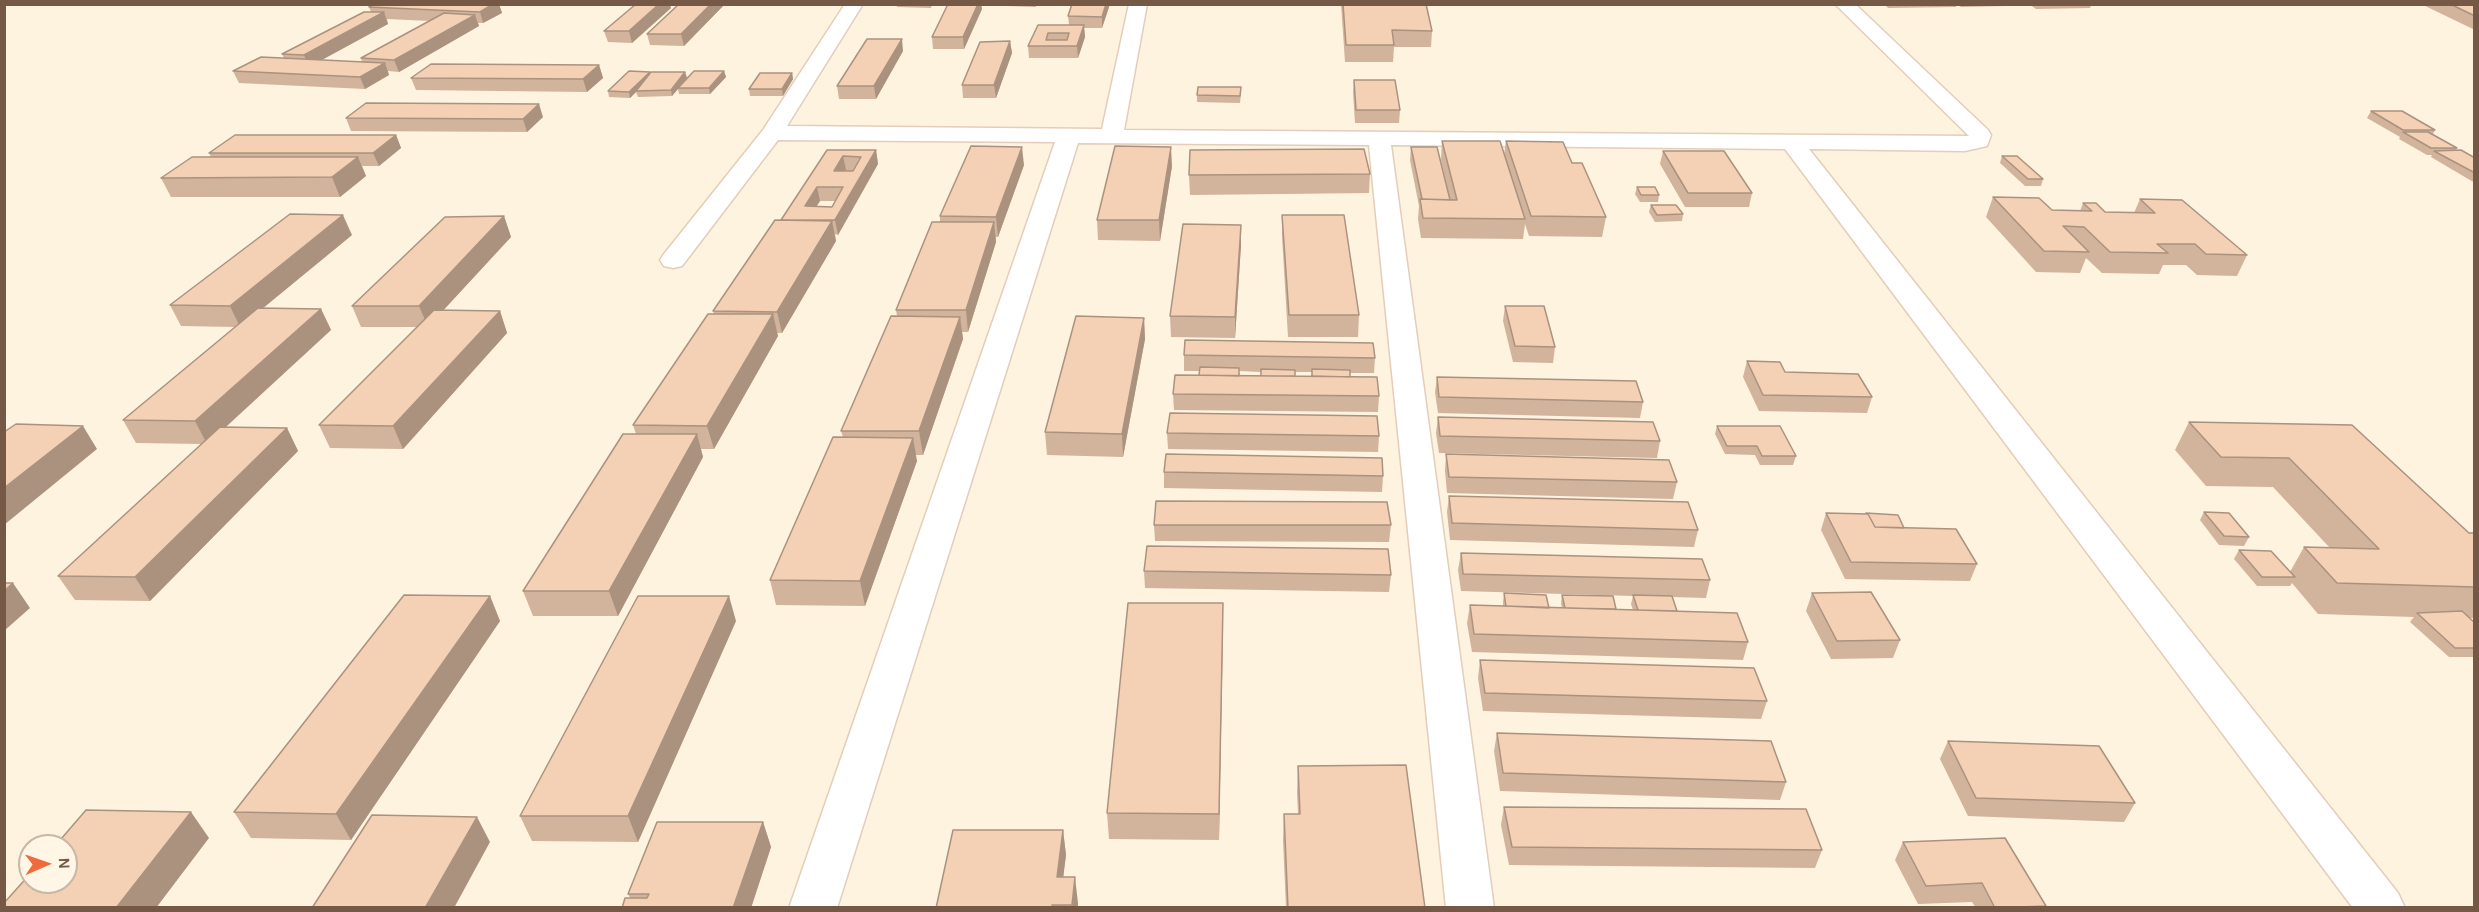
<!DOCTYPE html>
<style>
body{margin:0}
#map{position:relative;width:2479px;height:912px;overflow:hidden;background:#fdf3df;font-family:Karla,sans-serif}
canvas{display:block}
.frame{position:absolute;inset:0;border:6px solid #755845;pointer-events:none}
.north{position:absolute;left:18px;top:834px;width:60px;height:60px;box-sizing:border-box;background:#fff6e6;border:2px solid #c8b7a6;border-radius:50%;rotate:88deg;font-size:16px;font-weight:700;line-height:24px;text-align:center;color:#755845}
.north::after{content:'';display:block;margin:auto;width:21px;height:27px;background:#ef6a3c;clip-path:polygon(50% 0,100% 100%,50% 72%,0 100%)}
</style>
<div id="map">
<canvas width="2479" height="912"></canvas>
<div class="frame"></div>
<div class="north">N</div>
</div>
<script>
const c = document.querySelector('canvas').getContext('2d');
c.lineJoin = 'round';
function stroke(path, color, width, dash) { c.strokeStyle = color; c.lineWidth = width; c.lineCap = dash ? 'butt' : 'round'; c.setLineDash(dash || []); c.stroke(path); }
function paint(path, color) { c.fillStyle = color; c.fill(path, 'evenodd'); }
const street = new Path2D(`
 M845 4H863L787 126 1102 129 1129 4H1147L1124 130 1969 136 1835 4H1855L1988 130 1991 135 1987 146 1965 151 1809 149 2398 893 2405 908H2353L1785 149 1391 145 1494 908H1446L1369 145 1078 143 837 908H789L1055 142 778 140 682 266 673 268 664 266 660 260 664 254 763 130Z`);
stroke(street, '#e2ceba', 3);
paint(street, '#fff');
paint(new Path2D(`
 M374 4H499L502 13 483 23H478L479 26 399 72 388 71 389 75 365 89 239 83 233 71 284 58 282 54 371 12 369 7ZM387 19 430 21 361 58 362 62 321 60 388 24Z
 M679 4H723V6L684 46 650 45 647 34Z
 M747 4H777L776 5Z
 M896 4H932L931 8 897 7Z
 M978 4H981L982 9 964 49H933L932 37Z
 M1005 4H1036V7L1005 6Z
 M1110 4 1102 28H1084L1085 37 1078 58H1029L1028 46 1038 25H1069L1068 16Z
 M1341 4H1426L1432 31 1431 47H1394L1393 62H1345Z
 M1884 4H1956V7L1888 8Z
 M1957 4H2009L2008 6 1961 7Z
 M2029 4H2092L2090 8 2036 9Z
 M2421 4H2475V30Z
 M671 8 632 43 608 42 604 31Z
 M1010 41 1012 53 996 98H963L962 85Z
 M903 51 876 99H839L837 86Z
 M599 65 603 78 587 92 416 90 411 78Z
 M724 71 726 77 710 94H679L678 89 672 96 638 97 636 92 630 98 609 97 608 91 650 72V74L685 72 687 78Z
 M792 73 793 79 783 96H750L749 89Z
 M1354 80 1400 110 1399 123H1355L1353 92Z
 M1241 94 1240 103 1197 102V95Z
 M2371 111 2435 130 2433 134 2457 148 2456 150 2475 158V183L2431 157 2432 155H2427L2399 139 2400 137 2367 118Z
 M543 117 527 132 351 131 346 118Z
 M396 135 401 148 379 166H362L366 176 340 197H171L161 178 211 157 209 153Z
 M1442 141 1504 155 1506 141 1572 163 1606 217 1602 237 1529 236 1525 224 1523 239 1421 238 1418 219 1419 206 1410 160 1411 147 1450 200 1441 160Z
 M827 150H876L878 164 838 235 835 234 836 241 782 333H777L778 336 714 449H701L703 457 618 616H533L523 591 636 434 633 425 714 314 713 311 781 220ZM820 201H835L832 207 816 206Z
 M1663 151 1752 193 1749 207H1685L1660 164Z
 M2002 156 2043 179 2041 186H2025L2000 163Z
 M1024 165 998 237H996V242L968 332H962L963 339 923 455H915L917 461 865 606 776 605 770 580 843 437 841 431 897 316 896 310 940 222V216Z
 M1172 166 1160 241 1098 240 1097 220Z
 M1370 174 1369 193 1190 195 1189 175Z
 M1637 187 1659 195 1658 202H1640L1635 194Z
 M1993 197 2052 210 2080 211 2083 203 2105 212 2134 213 2140 199 2247 255 2237 276 2197 275 2186 265H2163L2159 274 2102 273 2086 258 2080 273 2036 272 1986 217Z
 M1651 205 1683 214 1682 221 1655 222 1649 212Z
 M1282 215 1359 315 1358 337H1288L1282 236Z
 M504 216 511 237 443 310 500 311 507 333 403 449 330 448 319 425 417 327H361L352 306Z
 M1241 225V245L1235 338 1171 337 1170 316Z
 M352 235 263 308 321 309 331 330 226 427 287 428 298 451 150 601 75 600 58 576 202 444 136 443 123 420 235 327 181 326 170 305Z
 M1505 306 1555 347 1553 363 1513 362 1503 321Z
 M1144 318 1145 339 1123 457 1047 455 1045 432Z
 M1184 355 1375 358 1374 373H1350V377L1379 396 1378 412 1174 410 1173 394 1199 375V371H1184ZM1239 371 1261 372V376H1239ZM1295 372H1312V376H1295Z
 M1747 361 1872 397 1867 413 1759 411 1743 377Z
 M1437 377 1643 402 1640 418 1438 413 1435 392Z
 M1438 417 1660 441 1657 458 1439 453 1436 433Z
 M2189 422 2352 425 2469 533H2475V618H2470L2475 623V657H2449L2410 622 2414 617 2318 614 2292 583 2290 586H2257L2234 559 2239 550 2290 572 2304 547 2330 548 2273 487 2206 486 2175 450Z
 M1717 426 1796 456 1793 465H1760L1755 455 1725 454 1715 434Z
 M1167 433 1379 436 1378 452 1168 449Z
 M1446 454 1677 482 1673 499 1447 493 1445 471Z
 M1164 472 1383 476 1382 492 1164 488Z
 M1449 496 1698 530 1694 547 1450 540 1447 512Z
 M2204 512 2249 537 2244 546 2219 545 2200 520Z
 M1826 513 1904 528 1977 564 1970 581 1845 579 1821 530Z
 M1154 525H1391L1389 542 1155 541Z
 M1461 553 1710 580 1706 598 1672 597 1677 611 1748 642 1743 660 1472 652 1467 623 1470 605 1503 606V602L1504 593 1549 608H1562L1561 604 1562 595 1616 610H1633L1631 604 1633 596 1461 591 1458 570Z
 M1144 571 1391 575 1389 592 1145 588Z
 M1812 593 1900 640 1893 658 1831 659 1806 611Z
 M490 596 500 621 351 840 251 838 234 812Z
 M1223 603 1219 840 1109 839 1107 813Z
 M736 621 638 842 532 841 520 816Z
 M1480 660 1767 701 1761 719 1483 711 1478 678Z
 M1497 733 1786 782 1780 800 1500 791 1494 751Z
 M1948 741 2135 803 2124 822 1968 816 1940 759Z
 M1298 766 1425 908H1286L1283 840 1284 814H1298L1297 792Z
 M1504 807 1822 850 1815 868 1509 865 1501 825Z
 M763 822 771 847 751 908H622L630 898 628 894Z
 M1063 830 1066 855 1063 877 1078 903V908H936Z
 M1903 842 2046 906 2045 908H1976L1972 902 1918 904 1895 860Z`), '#d2b39c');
paint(new Path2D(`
 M493 4H499L502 13 483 23 480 12Z
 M659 4H670L671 8 632 43 629 31Z
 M711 4H723V6L684 46 681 34Z
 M978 4H981L982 9 964 49 963 37Z
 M1106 4H1110L1102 28V17Z
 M384 12 388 24 309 67 304 55Z
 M475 15 479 26 399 72 394 60Z
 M1084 25 1085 37 1078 58 1077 46Z
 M902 39 903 51 876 99 874 86Z
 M1010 41 1012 53 996 98 994 85Z
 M385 63 389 75 365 89 360 77Z
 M599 65 603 78 587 92 583 79Z
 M724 71 726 77 710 94 709 88Z
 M650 72 651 78 636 91V92L630 98 629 92Z
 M685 72 687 78 678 88V89L672 96 671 90Z
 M792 73 793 79 783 96 782 89Z
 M539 104 543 117 527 132 523 119Z
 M396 135 401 148 379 166 373 153Z
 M1022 147 1024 165 998 237 996 217Z
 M1171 147 1172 166 1160 241 1159 220Z
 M876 150 878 164 838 235 835 220Z
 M843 156 846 170 837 185 834 171Z
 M358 157 366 176 340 197 332 177Z
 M817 187 820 201 808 220 805 206Z
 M343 215 352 235 240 327 230 306Z
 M504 216 511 237 428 327 419 306Z
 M832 221 836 241 782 333 777 312Z
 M994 222 996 242 968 332 966 310Z
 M1241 225V245L1235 338V317Z
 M321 309 331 330 207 444 195 421Z
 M500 311 507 333 403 449 393 426Z
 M773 314 778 336 714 449 707 426Z
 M960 317 963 339 923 455 919 431Z
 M1144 318 1145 339 1123 457 1122 434Z
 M83 426 97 449 4 525V488Z
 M287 428 298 451 150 601 135 577Z
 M697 434 703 457 618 616 609 591Z
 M913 438 917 461 865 606 860 581Z
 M13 583 30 608 4 631V591Z
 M490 596 500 621 351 840 336 814Z
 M729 596 736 621 638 842 628 816Z
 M1223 603V628L1219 840V814Z
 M191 812 209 838 156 908H116Z
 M477 817 490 842 454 908H425Z
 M763 822 771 847 751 908H733Z
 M1063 830 1066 855 1060 903 1057 877Z
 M1075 877 1078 903V908H1072Z`), '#ab927f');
const building = new Path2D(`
 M374 4H493L480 12 369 7Z
 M636 4H659L629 31H604Z
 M679 4H711L681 34H647Z
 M948 4H978L963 37H932Z
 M1072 4H1106L1102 17 1068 16Z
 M1343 4H1426L1432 31 1392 30 1394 45H1346Z
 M2450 4H2475V16Z
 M364 12H384L304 55 282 54Z
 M444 13 475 15 394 60 361 58Z
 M1038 25H1084L1077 46H1028ZM1048 33H1069L1067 40H1046Z
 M867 39H902L874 86H837Z
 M1010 41 994 85H962L980 42Z
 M261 57 385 63 360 77 233 71Z
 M431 64 599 65 583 79 411 78Z
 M629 71 650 72 629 92 608 91Z
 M694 71H724L709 88H678Z
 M651 72H685L671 90 636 91Z
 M760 73H792L782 89H749Z
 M1354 80H1395L1400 110H1356Z
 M1198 87H1241L1240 96 1197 95Z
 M366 103 539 104 523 119 346 118Z
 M2371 111H2402L2435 130H2403Z
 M2403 132H2428L2457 148H2431Z
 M235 135H396L373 153H209Z
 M1442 141H1500L1525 219 1423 218 1420 199 1457 200Z
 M1506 141 1563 142 1572 163H1582L1606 217 1531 216Z
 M971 146 1022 147 996 217 940 216Z
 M1115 146 1171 147 1159 220H1097Z
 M1411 147H1437L1450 200 1422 199Z
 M1364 149 1370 174 1189 175 1190 150Z
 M827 150H876L835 220H781ZM843 156 861 157 853 171H834ZM817 187H843L832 207 805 206Z
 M2461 150 2475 158V173L2434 151Z
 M1663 151H1724L1752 193H1688Z
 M2002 156H2017L2043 179H2028Z
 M192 157H358L332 177 161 178Z
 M1637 187H1655L1659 195H1641Z
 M1993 197 2039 198 2052 210 2092 211 2083 203H2096L2105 212 2155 213 2140 199 2182 200 2247 255 2206 254 2195 244H2157L2168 253 2110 252 2084 227 2063 226 2089 252 2044 251Z
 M1651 205H1676L1683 214 1657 215Z
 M290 214 343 215 230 306 170 305Z
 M1282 215H1344L1359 315H1289Z
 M504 216 419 306H352L445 217Z
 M775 220 832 221 777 312 713 311Z
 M932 222H994L966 310H896Z
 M1183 224 1241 225 1235 317 1170 316Z
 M1505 306H1544L1555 347 1515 346Z
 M258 308 321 309 195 421 123 420Z
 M434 310 500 311 393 426 319 425Z
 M708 314H773L707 426 633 425Z
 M891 316 960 317 919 431H841Z
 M1076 316 1144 318 1122 434 1045 432Z
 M1185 340 1373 343 1375 358 1184 355Z
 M1747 361 1780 362 1785 372 1858 374 1872 397 1763 395Z
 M1200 367 1239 368V376L1199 375Z
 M1261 369 1295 370V376H1261Z
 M1312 369 1350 370V377L1312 376Z
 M1175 375 1377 377 1379 396 1173 394Z
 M1437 377 1636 381 1643 402 1439 397Z
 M1170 413 1377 416 1379 436 1167 433Z
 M1438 417 1653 422 1660 441 1440 436Z
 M2189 422 2352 425 2469 533H2475V587L2337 583 2304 547 2379 549 2289 458 2221 457Z
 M16 424 83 426 4 488V432Z
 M1717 426H1780L1796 456H1762L1757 446H1727Z
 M220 427 287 428 135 577 58 576Z
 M623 434H697L609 591H523Z
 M833 437 913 438 860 581 770 580Z
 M1166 454 1382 458 1383 476 1164 472Z
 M1446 454 1669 460 1677 482 1449 477Z
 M1449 496 1688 502 1698 530 1452 523Z
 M1156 501 1387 502 1391 525H1154Z
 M2204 512 2229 513 2249 537 2224 536Z
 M1826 513 1868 514 1875 527 1956 529 1977 564 1851 562Z
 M1866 513 1898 515 1904 528 1875 527 1868 514Z
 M1147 546 1388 549 1391 575 1144 571Z
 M2239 550 2271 551 2295 577H2262Z
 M1461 553 1702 559 1710 580 1463 574Z
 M4 583H13L4 591Z
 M1871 592 1900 640 1837 641 1812 593Z
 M1504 593 1546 595 1549 608 1506 606Z
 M404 595 490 596 336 814 234 812Z
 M1562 595 1613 596 1616 609 1565 608Z
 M1633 595 1672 596 1677 611 1638 610Z
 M638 596H729L628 816H520Z
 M1128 603H1223L1219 814 1107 813Z
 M1470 605 1737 613 1748 642 1474 634Z
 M2462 611 2475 623V648H2455L2417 613Z
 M1480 660 1754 668 1767 701 1485 693Z
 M1497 733 1771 741 1786 782 1503 773Z
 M1948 741 2099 746 2135 803 1976 798Z
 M1406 765 1425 908H1288L1284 814H1300L1298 766Z
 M1504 807 1806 809 1822 850 1512 847Z
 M86 810 191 812 116 908H4V903L30 874V882H66V846H55Z
 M372 815 477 817 425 908H312Z
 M657 822H763L733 908H622L625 898H647L649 894H628Z
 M953 830H1063L1057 877H1075L1072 905H1052V908H936Z
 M2005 838 2046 906 1995 908 1982 883 1926 886 1903 842Z`);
paint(building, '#f4d0b5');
stroke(building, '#ab927f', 1.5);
</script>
